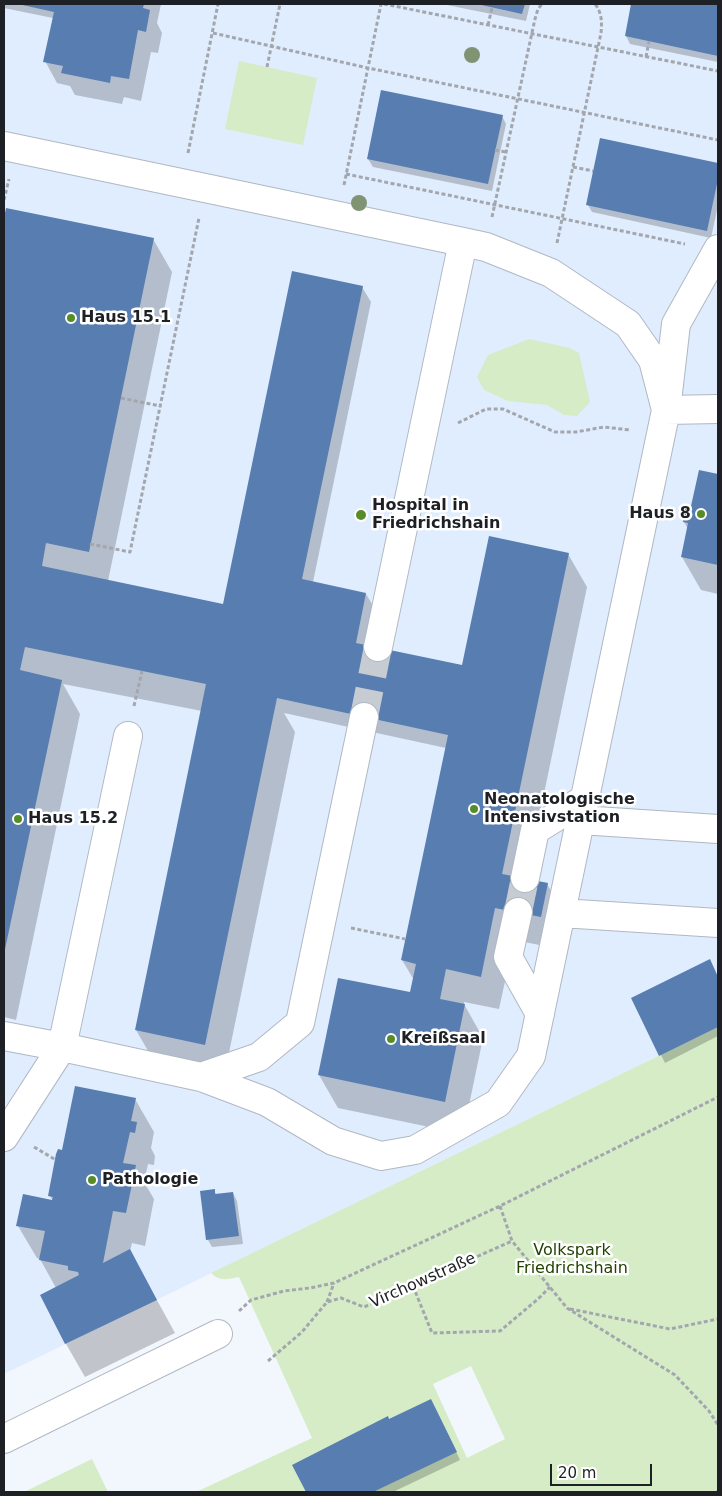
<!DOCTYPE html>
<meta charset="utf-8">
<style>
body{margin:0}
#map{position:relative;width:722px;height:1496px;overflow:hidden;background:#f2f7fe;font-family:"DejaVu Sans",sans-serif}
canvas{display:block}
.frame{position:absolute;inset:0;border:5px solid #1d2024;pointer-events:none}
.scale{position:absolute;left:550px;top:1464px;width:102px;height:22px;box-sizing:border-box;border:2px solid #1d2024;border-top:0;padding-left:6px;font-size:15px;line-height:18px;white-space:nowrap;color:#1d2024;-webkit-text-stroke:4px #fff;paint-order:stroke}
</style>
<div id="map">
<canvas width="722" height="1496"></canvas>
<div class="frame"></div>
<div class="scale">20 m</div>
</div>
<script>
const c = document.querySelector('canvas').getContext('2d');
c.lineJoin = 'round';
function paint(path, color) { c.fillStyle = color; c.fill(path, 'evenodd'); }
function stroke(path, color, width, dash) { c.strokeStyle = color; c.lineWidth = width; c.lineCap = dash ? 'butt' : 'round'; c.setLineDash(dash || []); c.stroke(path); }
function label(font, color, halo, rows, align = 'center') {
  c.font = font + ' "DejaVu Sans",sans-serif'; c.lineWidth = 5; c.setLineDash([]); c.textBaseline = 'middle'; c.strokeStyle = halo; c.fillStyle = color; for (const [text, x, y, turn = 0] of rows) {
    c.save(); c.translate(x, y); c.rotate((+turn || 0) * Math.PI / 180); c.textAlign = isNaN(turn) ? turn : align; if (halo) c.strokeText(text, 0, 0); c.fillText(text, 0, 0); c.restore();
  }
}
paint(new Path2D(`
 M4 4H718V1027L4 1374Z`), '#e0edfe');
paint(new Path2D(`
 M239 61 317 78 303 145 225 129Z
 M529 339 570 348 579 353 590 402 577 416 564 415 547 405 508 401 484 390 477 377 488 355Z
 M718 1027V1492H196L312 1438 239 1277C228 1279 220 1282 211 1273ZM471 1366 505 1439 467 1458 433 1384Z
 M92 1459 108 1492H24Z`), '#d5ecc7');
paint(new Path2D(`
 M4 4H161L157 23 162 33 158 53 151 52 141 101 124 97 122 104 75 95 70 86 57 83 45 61 53 18 4 8Z
 M442 4H530L526 21Z
 M632 4H718V62L630 44 626 36Z
 M502 116 506 124 492 191 373 167 368 159Z
 M601 139 718 164V205L711 238 592 212 588 205Z
 M7 209 153 239 172 272 108 581 224 607 362 287 371 302 313 582 366 594 375 609 367 646 463 667 568 554 587 587 526 880 547 884 566 917 560 949 514 940 499 1009 464 1002V1004L483 1038 463 1134 338 1108 319 1075 411 994 414 980 402 960 446 748 284 713 295 732 224 1077 155 1063 136 1030 202 711 63 684 80 714 16 1020 4 1017V225Z
 M700 472 718 476V594L701 590 682 557 688 529 684 522 692 508Z
 M714 968 718 978V1036L665 1063 661 1055Z
 M135 1099 154 1132 151 1148 155 1156 154 1165 148 1164 144 1182 154 1199 145 1246 132 1243 130 1251 175 1333 85 1377 66 1344 42 1295 56 1288 40 1259 37 1258 18 1226 53 1201 50 1196 63 1151Z
 M214 1191 217 1195 233 1193 237 1201 243 1244 212 1247 208 1240Z
 M435 1408 460 1460 393 1492H307L294 1465 389 1420Z`), '#0003');
paint(new Path2D(`
 M18 4H144L143 8 150 10 146 32 138 30 129 79 111 76 110 83 61 73 63 66 43 62 54 12Z
 M477 4H525L522 14Z
 M631 4H718V56L625 36Z
 M381 90 503 115 488 184 367 159Z
 M600 138 718 163V179L707 231 586 205Z
 M6 208 154 238 89 552 46 543 42 566 223 604 292 271 363 286 302 579 366 593 356 643 462 665 489 536 569 553 502 874 548 883 541 917 495 908 481 977 446 969 440 999 465 1004 445 1102 318 1075 338 978 410 992 416 964 401 960 448 735 277 698 205 1045 135 1030 206 684 25 647 20 670 62 680 4 954V218Z
 M699 470 718 474V565L681 557 688 523 683 522 686 505 691 506Z
 M710 959 718 977V1027L659 1056 631 998Z
 M75 1086 136 1098 131 1121 137 1122 135 1133 130 1132 123 1163 136 1165 126 1213 113 1211 103 1263 130 1249 157 1300 65 1344 40 1295 79 1275 78 1272 68 1270V1266L39 1260 45 1231 16 1226 23 1194 52 1200 53 1197 48 1196 56 1154 58 1149 62 1150Z
 M215 1189V1194L233 1192 239 1236 206 1240 200 1191Z
 M431 1399 457 1452 373 1492H306L292 1465 388 1416 389 1419Z`), '#577db1');
stroke(new Path2D(`
 M364 717 378 647
 M518 912 525 878`), '#c7ccd2', 28, [28, 14]);
const minor = new Path2D(`
 M4 146 463 242 486 247 551 273 628 324 653 360 666 410 531 1056 498 1103 415 1150 381 1156 333 1141 267 1102 201 1077 62 1047 4 1036
 M718 249 676 324 666 410 718 409
 M378 647 463 242
 M580 820 718 829
 M525 878 535 830 585 799
 M518 912 508 957 540 1014
 M561 913 718 923
 M201 1077 259 1057 300 1023 364 717
 M4 1137 62 1047 128 736
 M4 1439 218 1334`);
stroke(minor, '#b0b8c3', 30);
stroke(new Path2D(`
 M384 4 718 71
 M488 25 492 8
 M213 33 368 68 718 140
 M646 57 649 41
 M267 67 280 4
 M495 150 506 152
 M188 153 218 4
 M573 167 593 171
 M346 174 685 244
 M344 185 381 4
 M4 200 9 179
 M492 217 535 19 538 9 542 4
 M557 243 601 33C602 22 602 13 595 4
 M121 398 160 406
 M458 423 486 409H503L555 432H576L604 427 630 430
 M90 544 130 552 199 218
 M134 706 142 671
 M351 928 405 939
 M34 1147 56 1160
 M500 1206 512 1241 567 1308 675 1375 709 1411 718 1425
 M413 1286 432 1333 500 1331 538 1299 550 1287
 M327 1302 334 1283
 M570 1309 670 1329 718 1319
 M239 1311 251 1300 284 1291 310 1288 334 1283 500 1206 718 1097
 M268 1361 302 1332 327 1302 341 1298 364 1307 512 1241
 M717 1492 718 1491`), '#a3a7ad', 3, [4, 2.5]);
stroke(minor, '#fff', 28);
c.fillStyle = '#809473';
for (const [x, y] of [
 [472,55],
 [359,203]
]) { c.beginPath(); c.arc(x, y, 8, 0, 2 * Math.PI); c.fill(); }
for (const [x, y, r, color] of [
 [71,318,5,"#578d28"],
 [701,514,5,"#578d28"],
 [361,515,6,"#578d28"],
 [474,809,5,"#578d28"],
 [18,819,5,"#578d28"],
 [391,1039,5,"#578d28"],
 [92,1180,5,"#578d28"]
]) { const dot = new Path2D(); dot.arc(x, y, r, 0, 2 * Math.PI); c.fillStyle = color; c.fill(dot); stroke(dot, '#fff', 2); }
label('bold 16px', '#1d2024', '#fff', [
 ["Haus 15.1",81,318],
 ["Hospital in",372,506],
 ["Friedrichshain",372,524],
 ["Haus 8",691,514,"right"],
 ["Neonatologische",484,800],
 ["Intensivstation",484,818],
 ["Haus 15.2",28,819],
 ["Kreißsaal",401,1039],
 ["Pathologie",102,1180]
], 'left');
label('16px', '#224301', '#fff', [
 ["Volkspark",572,1251],
 ["Friedrichshain",572,1269]
]);
label('16px', '#1d2024', '#fff', [
 ["Virchowstraße",423,1281,-24]
]);
</script>
